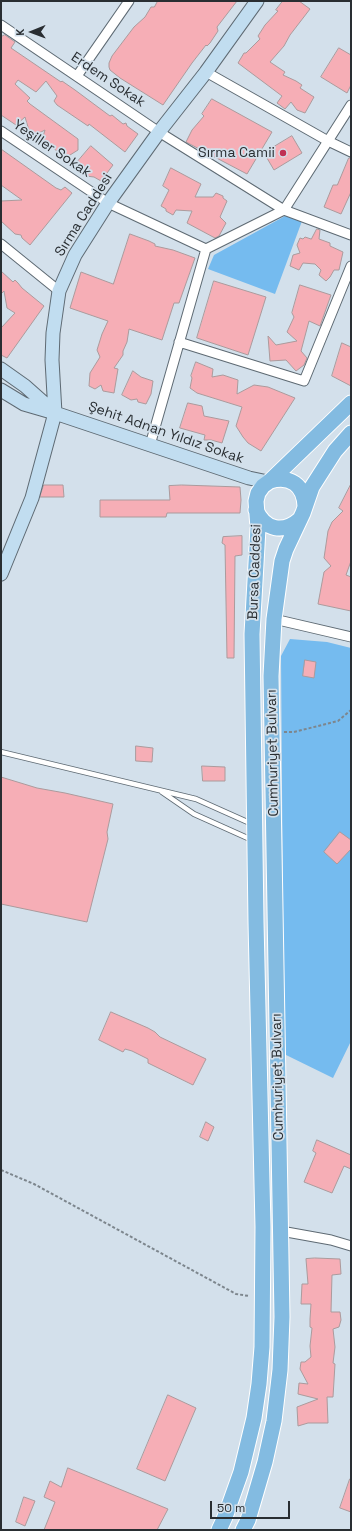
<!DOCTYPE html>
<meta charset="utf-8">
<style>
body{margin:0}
#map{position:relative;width:352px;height:1531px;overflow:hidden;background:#d3e0eb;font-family:"Space Grotesk",sans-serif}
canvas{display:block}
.frame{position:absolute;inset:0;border:2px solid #292e32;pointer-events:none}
.north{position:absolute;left:12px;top:12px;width:40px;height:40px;-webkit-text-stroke:3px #d3e0eb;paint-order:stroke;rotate:269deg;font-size:11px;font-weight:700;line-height:16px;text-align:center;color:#292e32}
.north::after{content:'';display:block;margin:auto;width:14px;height:18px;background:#292e32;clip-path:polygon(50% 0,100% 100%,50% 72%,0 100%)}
.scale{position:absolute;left:210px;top:1501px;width:80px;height:18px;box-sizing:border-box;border:2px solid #292e32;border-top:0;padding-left:5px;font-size:12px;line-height:14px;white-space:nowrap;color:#292e32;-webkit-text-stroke:3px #d3e0eb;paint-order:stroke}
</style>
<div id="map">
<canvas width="352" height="1531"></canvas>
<div class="frame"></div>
<div class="north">K</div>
<div class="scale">50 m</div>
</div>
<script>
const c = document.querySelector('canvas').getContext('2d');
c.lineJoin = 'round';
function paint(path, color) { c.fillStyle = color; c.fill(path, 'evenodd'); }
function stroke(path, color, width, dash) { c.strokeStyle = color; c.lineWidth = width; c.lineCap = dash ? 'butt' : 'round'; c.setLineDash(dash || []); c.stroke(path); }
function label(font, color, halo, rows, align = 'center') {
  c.font = font + ' "Space Grotesk",sans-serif'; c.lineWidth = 3.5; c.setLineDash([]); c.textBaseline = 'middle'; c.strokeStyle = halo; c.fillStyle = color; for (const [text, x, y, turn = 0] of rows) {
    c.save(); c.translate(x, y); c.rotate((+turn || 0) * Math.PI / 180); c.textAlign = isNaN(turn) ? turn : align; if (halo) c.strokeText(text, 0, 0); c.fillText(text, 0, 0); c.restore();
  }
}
paint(new Path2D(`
 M285 216 302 221 275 294 208 269 214 255Z
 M290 639 327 642 351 648V1041L333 1078 284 1054 281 656Z`), '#75bbef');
const building = new Path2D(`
 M158 1H237L217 27 218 31 210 43 207 46 206 45 192 63 163 105 120 78 110 70 109 67V63L112 56 134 27 145 17 151 7H154Z
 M283 1H299L310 9 290 35 284 46 270 62 285 72 283 75 296 81 302 85 300 88 314 97 305 113 297 110 291 102 285 109 277 103 282 96 238 63 244 53H246L260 39 258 36 265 25 278 11 276 10Z
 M5 35 15 42 11 48 61 82 62 81 75 90 110 116 112 115 123 124 126 123 127 126 138 134 125 152 89 124 88 126 57 105 54 101 57 96 46 81 36 92 18 80 15 84 30 98 27 101 30 104 78 139V150L62 160 61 154 42 140 45 130 31 137 25 117 16 125 1 115V37Z
 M339 48 351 55V85L347 93 321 77Z
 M212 99 272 132 247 174 186 142 192 130 204 116 202 114Z
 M292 136 302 153 274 170 264 153Z
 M91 146 113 165 101 181 94 177 86 176 87 172 78 166V161Z
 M1 149 56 188 61 190 65 187 72 193 30 245 22 238 21 235 15 234 1 221V201L22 200 1 185Z
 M349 158H351V192L341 214 324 207 333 185H337Z
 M171 168 201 184 195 197H213L216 193 223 196V198L227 201 220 217 226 223 219 236 215 238 187 223 192 211 176 210 173 215 166 211V209L161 206 169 190 163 186Z
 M317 229 320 230 319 239 330 243V246L343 252 339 270H334L330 277 326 281 319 275 321 270 315 264 303 263 299 270 290 266 293 255 300 253 297 245 300 238 303 239 305 237 311 239Z
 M130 234 149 241 155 244V246L173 250 195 258 179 303H174L162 340 129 329 127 342 123 351V355L114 368 118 369 114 393 103 391 101 385 95 389 89 386 90 373 100 357 97 350 102 334 108 321 70 308 81 272 113 284Z
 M1 271 13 282 15 280 18 283 22 288 44 306 7 358 1 355V328L15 313 7 308 4 291 1 294Z
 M214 281 266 297 248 355 197 338Z
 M300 285 331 295 320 326 309 321 301 351 307 358 304 365 296 371 286 360 270 361 268 336 276 345 297 341 287 332 294 317 292 313Z
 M342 343 351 347V386L332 376Z
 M196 362 213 369 212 377 223 375 238 380 237 394 254 385 268 387 295 398 261 451 248 443 243 437 236 426 242 407 197 393 190 388 192 378 191 376Z
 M133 371 141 377 153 381 151 394 146 404 138 402 137 399 131 400 122 395Z
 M188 403 202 406 204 416 229 421 222 443 211 440H204L205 435 180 428Z
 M351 484V561L346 575 351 577V611L318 604 324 572 331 566 324 558 328 531 332 522 343 511 339 508Z
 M44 485H63L64 497H40Z
 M182 485 240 487 241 500 240 513H167L166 517H100V500H170L169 486Z
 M242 536V555L235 556 234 658H227L225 545 222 543 223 537Z
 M305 660 316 662 314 678 303 676Z
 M136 746 153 748 152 762 136 761Z
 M202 766 225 767V781H203Z
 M1 777 37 788 65 793 113 804 107 832 108 839 87 922 1 904Z
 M340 832 351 840V849L337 864 324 852Z
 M111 1012 148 1028 155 1032 160 1037 206 1059 193 1085 148 1063V1059L132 1051 125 1049 123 1052 99 1040Z
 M206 1122 214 1127 208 1141 200 1137Z
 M317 1140 351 1155V1169L344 1166 332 1193 304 1182 316 1153 313 1151Z
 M315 1258 340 1259 341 1274 332 1275 331 1312H340L341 1320 339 1327 333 1329 335 1347 333 1363 335 1364 333 1397H327L328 1423H308L298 1426 297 1407 318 1399 298 1394 299 1383 308 1384 300 1369 301 1362H305L311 1357 310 1346 312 1328 310 1327V1319L311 1304H301L302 1284H308L306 1259Z
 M168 1395 196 1408 165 1481 137 1469Z
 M68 1468 168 1509 157 1530H44L55 1502 44 1497 50 1481 61 1487Z
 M350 1479H351V1512L340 1508Z
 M24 1497 35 1501 25 1526 16 1522Z`);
paint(building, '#f6aeb6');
stroke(building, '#ab9a9c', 1);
const lane = new Path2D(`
 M1 752 196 799 252 824
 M162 792 194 814 252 840`);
const street = new Path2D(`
 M1 25 159 132 284 210 351 235
 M206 72 328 141 351 152
 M77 76 129 1
 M1 131 108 203 206 249
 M1 244 59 291
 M179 342 304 381 351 266
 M150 445 206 249 284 210 351 105
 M274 619 351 637
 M281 1231 331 1240 351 1246`);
const secondary = new Path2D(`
 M1 369 25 386 52 410
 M1 390 24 404 55 413 249 478 268 482
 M1 574 32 498 55 413 52 360 53 333 59 291 75 255 108 203 159 132 206 72 257 1`);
const primary = new Path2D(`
 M270 481C290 475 304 485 305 506
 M256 510C265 530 283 534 300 519
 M219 1530 225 1517 241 1472 254 1418 259 1384 262 1347 263 1227 256 922 252 634 258 528 256 501 258 493 263 486 270 481 351 403
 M243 1530 248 1520 265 1462 274 1421 280 1370 282 1317 271 676 274 619 282 561 286 549 303 513 312 487 335 451 351 433`);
stroke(lane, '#5e6a73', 6);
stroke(street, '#5e6a73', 11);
stroke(secondary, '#5e6a73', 15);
stroke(primary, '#fff', 17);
stroke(new Path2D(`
 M284 732H294L338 721 351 710
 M1 1170 34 1184 236 1294 249 1296`), '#7d868d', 2, [3, 2]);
stroke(lane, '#fff', 4.5);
stroke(street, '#fff', 9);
stroke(secondary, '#c1ddf0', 13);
stroke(primary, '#83bbe1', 15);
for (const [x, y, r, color] of [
 [283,153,4,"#c03054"]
]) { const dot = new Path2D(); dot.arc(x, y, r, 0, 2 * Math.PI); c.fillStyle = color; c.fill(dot); stroke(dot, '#d3e0eb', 1.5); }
label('14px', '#292e32', '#d3e0eb', [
 ["Erdem Sokak",108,80,34],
 ["Yeşiller Sokak",52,149,34],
 ["Sırma Caddesi",84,215,-58],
 ["Şehit Adnan Yıldız Sokak",166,433,19],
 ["Bursa Caddesi",255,572,-88],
 ["Cumhuriyet Bulvarı",273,753,-91],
 ["Cumhuriyet Bulvarı",278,1077,-91]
]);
label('14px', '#292e32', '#d3e0eb', [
 ["Sırma Camii",275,153]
], 'right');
</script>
